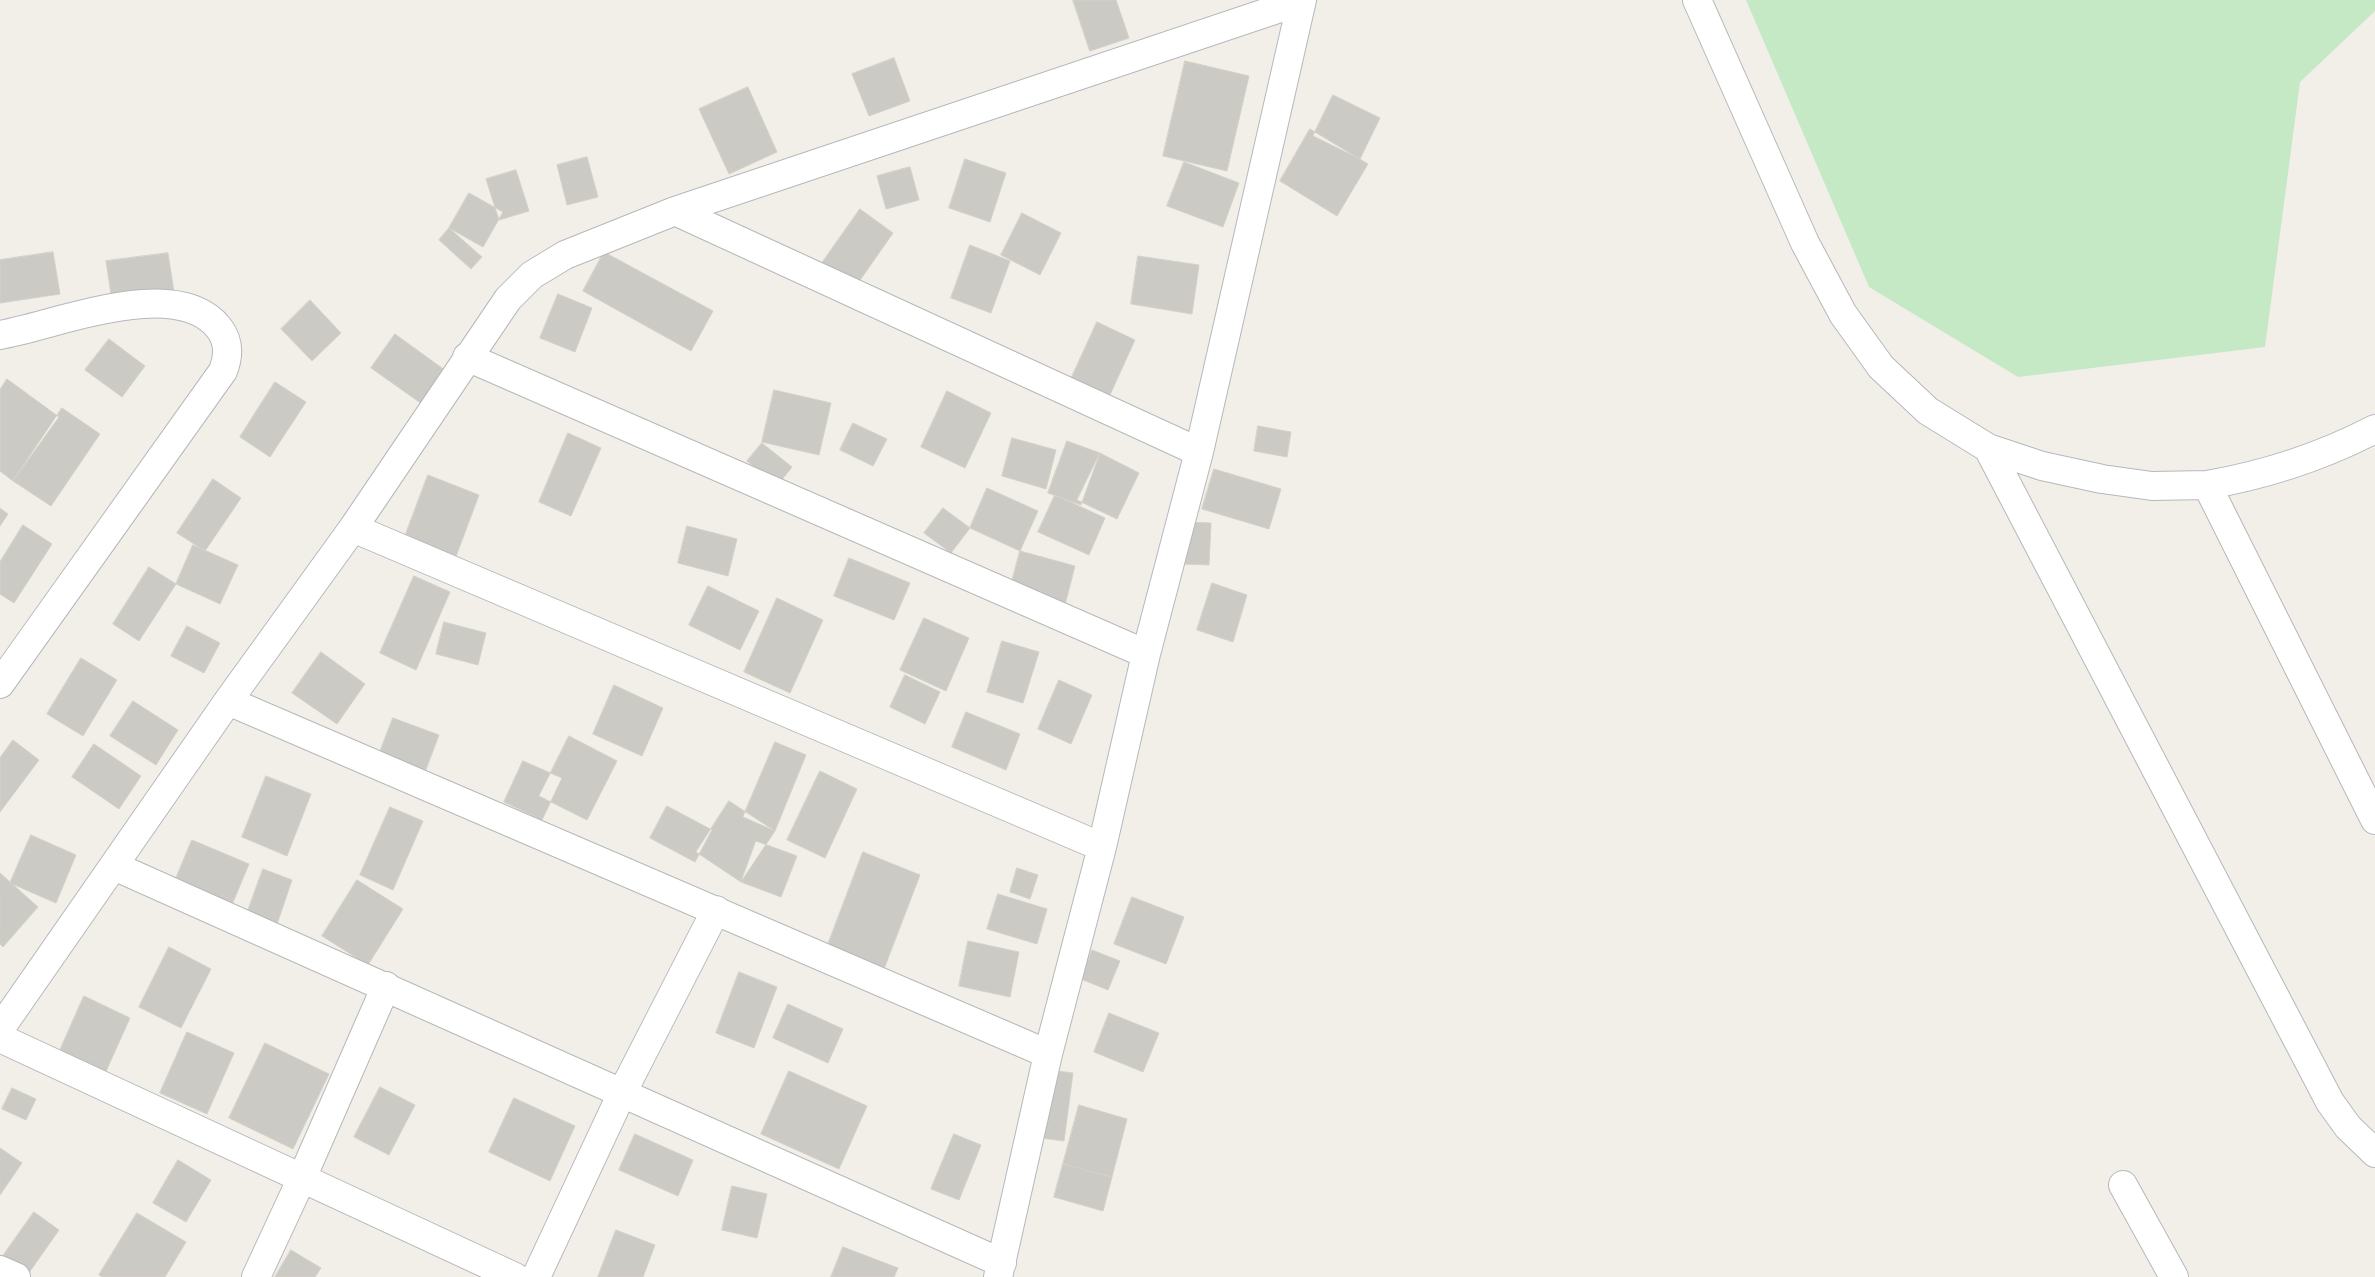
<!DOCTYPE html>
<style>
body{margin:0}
canvas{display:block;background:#f1efe8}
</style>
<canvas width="2375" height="1277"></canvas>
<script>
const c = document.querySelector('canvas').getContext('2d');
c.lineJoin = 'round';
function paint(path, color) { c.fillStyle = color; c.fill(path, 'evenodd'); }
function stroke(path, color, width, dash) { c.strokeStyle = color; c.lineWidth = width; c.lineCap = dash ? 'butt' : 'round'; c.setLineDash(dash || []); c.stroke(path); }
paint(new Path2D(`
 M1746 0H2375V11L2300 82 2265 347 2018 377 1869 287Z`), '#c5e8c5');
const building = new Path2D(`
 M1073 0H1116L1129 38 1090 51Z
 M894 58 910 101 869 116 852 74Z
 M1185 61 1249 76 1227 171 1163 156Z
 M748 87 777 152 729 174 699 109Z
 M1333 95 1380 118 1360 159 1313 136Z
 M1310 129 1368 164 1337 216 1280 181Z
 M587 157 598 197 567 205 557 165Z
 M965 159 1006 173 990 222 949 208Z
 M1184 162 1239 183 1223 227 1167 206Z
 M910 167 919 200 886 209 877 176Z
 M516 170 529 211 499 220 486 179Z
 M469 193 503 212 483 247 449 228Z
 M860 209 893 233 856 286 822 263Z
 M1022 213 1061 233 1040 275 1001 255Z
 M449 228 482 257 471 269 439 240Z
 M970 245 1010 261 991 313 951 298Z
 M53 252 60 294 0 303V260Z
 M604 252 713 311 691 351 583 291Z
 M168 253 174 292 112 301 106 261Z
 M1138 256 1199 265 1192 314 1131 304Z
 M558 294 592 308 575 352 540 338Z
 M310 300 341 333 312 361 281 329Z
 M1097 322 1135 340 1109 397 1071 379Z
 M395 334 446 371 422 404 371 368Z
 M109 339 145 366 122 397 85 370Z
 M7 379 59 417 13 481 0 471V390Z
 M275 382 306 402 270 457 240 437Z
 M774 390 831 403 819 455 762 442Z
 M947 391 991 413 965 468 921 447Z
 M62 408 100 434 51 506 13 481Z
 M853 423 887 439 873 466 840 450Z
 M1258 426 1291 432 1287 457 1254 451Z
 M568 433 601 448 571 516 539 502Z
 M1012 438 1056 450 1046 489 1002 476Z
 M1067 441 1100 453 1081 505 1048 493Z
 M762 443 792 467 777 486 747 461Z
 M1100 453 1139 473 1117 519 1077 500Z
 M1214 469 1281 489 1269 529 1202 509Z
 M428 475 479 495 455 559 404 539Z
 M213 479 241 498 205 551 177 533Z
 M987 488 1038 511 1020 551 970 528Z
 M1055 495 1105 518 1089 555 1038 532Z
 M0 508 8 514 0 526Z
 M943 508 970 528 951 553 924 533Z
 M1185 522 1211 523 1209 565 1183 564Z
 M23 525 52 544 14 603 0 594V562Z
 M687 526 737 539 728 576 678 563Z
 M193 545 238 565 220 604 176 584Z
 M1020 551 1075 566 1065 605 1010 589Z
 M849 558 910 583 894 620 834 596Z
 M149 567 176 584 139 641 113 624Z
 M414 576 450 592 416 670 380 653Z
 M1212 583 1247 595 1233 642 1197 630Z
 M708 586 759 611 740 650 689 625Z
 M777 598 823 620 790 693 744 672Z
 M924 618 969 638 946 691 900 670Z
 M444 622 486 633 478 665 436 654Z
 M187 626 220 643 204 673 171 656Z
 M1002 641 1039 652 1023 703 987 692Z
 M321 652 365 684 337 724 292 693Z
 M81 658 117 680 83 736 47 714Z
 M905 675 940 692 925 724 890 707Z
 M1059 680 1092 695 1071 744 1038 729Z
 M614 685 663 708 642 756 593 734Z
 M133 701 178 730 156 765 110 736Z
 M966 712 1020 734 1006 770 952 747Z
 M393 718 439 735 422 780 376 762Z
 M569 736 617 761 587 820 539 796Z
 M13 740 39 760 0 812V758Z
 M775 742 806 755 775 831 743 817Z
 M94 744 141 776 119 809 72 777Z
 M523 761 562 778 542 820 504 802Z
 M820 771 857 789 825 858 787 840Z
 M266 776 311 794 287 856 242 837Z
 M729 801 775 831 741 882 696 852Z
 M667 806 712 830 695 862 650 838Z
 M390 807 423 821 393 890 360 875Z
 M31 835 76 855 56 903 10 883Z
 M192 840 249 864 231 907 174 883Z
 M756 841 797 856 781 897 741 882Z
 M863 852 920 875 884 969 827 947Z
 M1017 868 1038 875 1030 899 1010 892Z
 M263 869 292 880 275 930 245 919Z
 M0 873 38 907 3 947 0 944Z
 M357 880 403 909 368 965 322 936Z
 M998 894 1047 909 1037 944 987 929Z
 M1132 897 1184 917 1166 964 1114 944Z
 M968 941 1019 952 1010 997 959 986Z
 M169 947 211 969 181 1028 139 1007Z
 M1092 950 1120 961 1108 990 1081 979Z
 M739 972 777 987 754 1048 716 1033Z
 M84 996 130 1018 103 1078 57 1057Z
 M788 1004 843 1029 828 1063 773 1038Z
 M1109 1013 1159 1033 1143 1072 1094 1052Z
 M187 1032 234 1053 207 1114 160 1093Z
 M265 1043 329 1074 293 1149 229 1118Z
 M1050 1070 1073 1073 1064 1141 1041 1138Z
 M789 1071 867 1106 839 1169 761 1134Z
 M380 1087 415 1105 389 1155 354 1137Z
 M12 1088 36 1099 26 1120 2 1109Z
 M514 1098 575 1126 550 1181 489 1152Z
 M1079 1105 1127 1119 1112 1177 1063 1164Z
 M635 1134 693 1160 678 1196 619 1170Z
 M954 1134 981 1145 959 1200 931 1189Z
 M0 1148 22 1163 0 1195Z
 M178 1160 211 1180 186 1222 153 1203Z
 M1063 1164 1112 1177 1103 1211 1054 1197Z
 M732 1186 767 1194 757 1238 722 1230Z
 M34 1212 59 1230 26 1277 0 1260Z
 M137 1213 186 1242 165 1277H103L99 1275Z
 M616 1230 655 1245 643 1277H598Z
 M843 1247 898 1268 894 1277H831Z
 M291 1250 321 1268 315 1277H275Z`);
paint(building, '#cccac5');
stroke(building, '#d6d1c6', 1);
const minor = new Path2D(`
 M1697 0 1805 243 1843 314 1881 367 1928 411 1988 448 2042 466 2102 479 2152 486 2207 485 2375 820
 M675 211 1199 452
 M0 335C57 325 176 274 219 328 229 341 229 356 223 371L0 684
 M467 357 1146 654
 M1988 448 2330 1102 2348 1127 2375 1153
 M2207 485C2265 475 2323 456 2375 429
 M353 528 1102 847
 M228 701 1048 1054
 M114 866 1002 1263
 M0 1029 228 701 353 528 508 299 532 275 565 255 675 211 1301 1
 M0 1038 515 1277
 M2123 1185 2174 1277
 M0 1270 16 1277
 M256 1277 302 1178 386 986
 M536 1277 622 1093 716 910
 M998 1277 1048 1054 1102 847 1146 654 1199 452 1302 0`);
stroke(minor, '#b5b8bc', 30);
stroke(minor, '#fff', 28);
</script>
